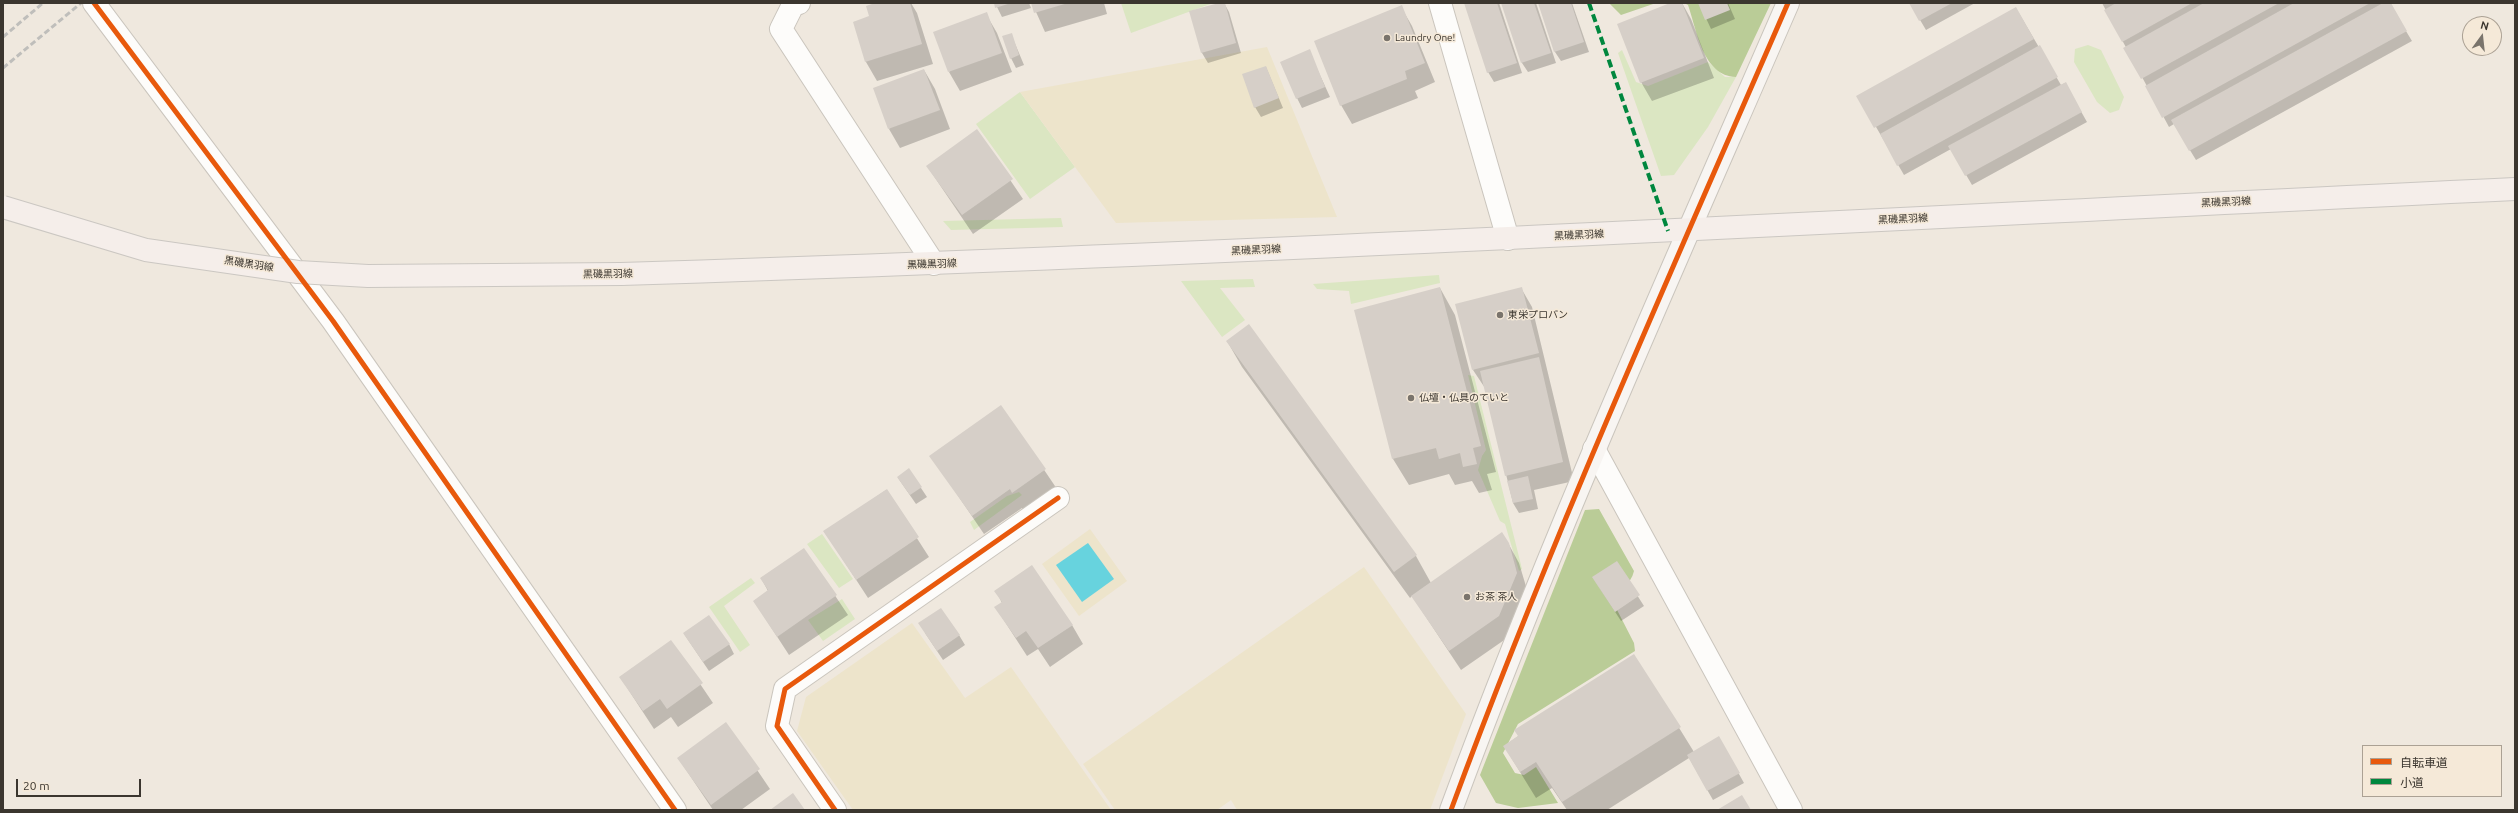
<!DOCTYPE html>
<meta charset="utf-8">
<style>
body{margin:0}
#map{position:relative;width:2518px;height:813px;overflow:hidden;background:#efe8de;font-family:Ubuntu,"Noto Sans JP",sans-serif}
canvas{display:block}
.frame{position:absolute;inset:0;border:4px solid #3b362f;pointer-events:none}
.legend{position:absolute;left:2362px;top:745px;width:140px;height:52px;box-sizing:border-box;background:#f5e9d8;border:1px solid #aba194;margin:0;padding:5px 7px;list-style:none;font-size:12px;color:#3b362f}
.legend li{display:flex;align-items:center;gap:8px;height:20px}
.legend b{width:20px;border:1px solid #aba194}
.north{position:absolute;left:2462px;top:16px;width:40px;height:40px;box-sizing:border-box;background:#f5e9d8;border:1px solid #aba194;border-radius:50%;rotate:15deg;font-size:11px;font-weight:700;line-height:16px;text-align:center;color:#3b362f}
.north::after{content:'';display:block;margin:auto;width:14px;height:18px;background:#7a746c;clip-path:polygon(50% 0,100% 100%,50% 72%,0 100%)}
.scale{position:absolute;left:16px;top:779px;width:125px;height:18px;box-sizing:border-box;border:2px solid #3b362f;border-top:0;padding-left:5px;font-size:12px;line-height:14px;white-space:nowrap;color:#3b362f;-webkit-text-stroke:3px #f5e9d8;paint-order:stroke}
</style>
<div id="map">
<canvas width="2518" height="813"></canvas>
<div class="frame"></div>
<ul class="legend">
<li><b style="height:5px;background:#e8590c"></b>自転車道</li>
<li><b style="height:5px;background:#00873e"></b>小道</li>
</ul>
<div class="north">N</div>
<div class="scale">20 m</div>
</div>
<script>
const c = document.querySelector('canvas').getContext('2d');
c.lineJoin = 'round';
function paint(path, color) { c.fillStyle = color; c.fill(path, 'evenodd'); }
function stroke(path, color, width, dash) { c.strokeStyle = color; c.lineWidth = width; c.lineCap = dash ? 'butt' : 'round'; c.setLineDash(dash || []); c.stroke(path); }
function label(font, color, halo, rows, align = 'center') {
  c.font = font + ' Ubuntu,"Noto Sans JP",sans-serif'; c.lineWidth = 3; c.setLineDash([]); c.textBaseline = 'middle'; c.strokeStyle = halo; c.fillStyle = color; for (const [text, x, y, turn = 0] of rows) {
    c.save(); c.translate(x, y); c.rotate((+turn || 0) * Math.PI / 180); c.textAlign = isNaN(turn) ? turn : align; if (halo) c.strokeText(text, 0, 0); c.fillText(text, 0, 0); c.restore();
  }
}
paint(new Path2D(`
 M1121 3H1213L1131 33Z
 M2088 45 2101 50 2124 97 2119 110 2110 113 2097 102 2074 62 2075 49Z
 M1622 50 1636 82 1648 86 1708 62 1725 77H1736L1708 127 1674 175 1661 176 1618 53Z
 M1020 92 1075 167 1030 199 976 124Z
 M1061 218 1063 227 951 230 943 221Z
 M1439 275 1440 283 1351 304 1349 291 1317 289 1313 284Z
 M1253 279 1255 287 1220 288 1245 320 1222 337 1181 281Z
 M1468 375 1474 376 1522 569 1519 571 1505 524 1500 521 1478 470 1482 456 1486 450Z
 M1019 492 1022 495 974 530 970 522 1007 496Z
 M822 534 853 579 839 588 807 544Z
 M751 578 755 583 724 606 750 645 740 652 709 607Z
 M842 599 855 619 823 641 808 620Z`), '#dbe6c2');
paint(new Path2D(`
 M1609 3H1656L1621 15Z
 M1684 3H1771L1736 77C1703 76 1697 31 1688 5Z
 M1599 509 1634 571C1631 585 1617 591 1614 604L1634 643 1635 651 1518 724 1503 753 1515 773 1524 775 1536 767 1558 803 1518 808 1496 803 1480 775 1585 510Z`), '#bacc97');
paint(new Path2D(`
 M1267 47 1337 217 1116 223 1020 92Z
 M1090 529 1127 581 1079 616 1042 564Z
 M1364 567 1466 714 1430 810H1237L1231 800 1217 810H1115L1083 764Z
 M912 623 965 698 1011 667 1111 810H853L797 731 806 697Z`), '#ede4cb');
paint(new Path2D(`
 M1088 543 1114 579 1082 602 1056 565Z`), '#67d3de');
paint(new Path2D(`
 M878 3H911L917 13 933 64 877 81 866 62 854 22 870 17Z
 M995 3H1029L1031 8 1002 17Z
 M1032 3H1104L1107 14 1045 32Z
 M1224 3 1229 12 1241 53 1208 63 1202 53 1190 12Z
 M1465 3H1499L1522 73 1494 82 1488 72Z
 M1502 3H1536L1556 63 1528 72 1522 63Z
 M1539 3H1572L1589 52 1561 61 1555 52Z
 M1673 3H1682L1691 19 1714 78 1652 101 1641 82Z
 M1699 3H1728L1735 19 1711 29Z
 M1910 3H1975L1926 30Z
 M2102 3H2389L2412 41 2196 160 2174 124 2169 127Z
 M1401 7 1412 26 1435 82 1415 91 1418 98 1352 124 1341 105Z
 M2016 8 2061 85 2065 83 2087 122 1972 185 1951 149 1904 175 1858 96Z
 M986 14 997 33 1012 72 960 91 949 72Z
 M1011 34 1024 65 1016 68 1011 58Z
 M1309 51 1330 97 1302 108 1297 98Z
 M1266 67 1283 108 1261 117 1255 107Z
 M924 70 935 89 950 129 900 148 889 129Z
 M977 131 1023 199 973 234 927 166Z
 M1440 288 1455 315 1496 472 1487 474 1492 490 1479 493 1472 481 1455 485 1449 474 1409 485 1393 459Z
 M1521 288 1532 307 1574 481 1534 490 1538 509 1519 513 1513 503 1485 388 1473 370Z
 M1227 341 1416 556 1431 583 1508 543 1519 563 1528 593 1510 636 1461 670 1412 596 1410 598 1242 367Z
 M1001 406 1057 489 1024 512 1022 508 984 534 931 456Z
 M909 470 927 497 916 504 898 478Z
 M886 490 929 557 868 598 825 532Z
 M804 549 848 615 789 655 754 601 768 591 761 578Z
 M1616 562 1644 606 1621 621 1599 587Z
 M996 591 1072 625 1083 644 1050 667 1038 649 1027 656 996 608 1002 603Z
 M925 633 959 635 965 645 943 660Z
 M684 634 729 644 734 654 709 671Z
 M671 641 713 703 678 727 671 717 654 729 620 677Z
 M1634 655 1694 752 1719 738 1744 783 1713 800 1689 758 1607 810H1567L1552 788 1536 798 1504 746Z
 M726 724 770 789 741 810H713L678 758Z`), '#0003');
paint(new Path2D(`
 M875 3H910L922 44 865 62 853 22 869 16 866 6Z
 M994 3H1011L995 8Z
 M1031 3H1068L1034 13Z
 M1219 3H1225L1236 43 1201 53 1189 11Z
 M1464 3H1497L1517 63 1487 73Z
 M1501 3H1534L1551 53 1521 63Z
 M1538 3H1571L1584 42 1554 52Z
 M1670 3H1682L1704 58 1640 83 1617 24Z
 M1698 3H1727L1730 10 1705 20Z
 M1909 3H1952L1919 21Z
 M2116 3H2192L2122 42 2104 10Z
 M2204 3H2279L2141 79 2123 48Z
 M2294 3H2370L2162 118 2145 86Z
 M2383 3H2391L2407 31 2189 151 2171 120Z
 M1402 5 1425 63 1405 71 1407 79 1340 106 1314 41Z
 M2016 7 2034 39 1874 128 1856 96Z
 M987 12 1002 53 948 72 933 32Z
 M1012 33 1019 55 1010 59 1002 36Z
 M2040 45 2058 77 1897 166 1880 134Z
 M1310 49 1325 87 1296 99 1280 62Z
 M1266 66 1279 98 1254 108 1242 74Z
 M924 69 940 110 888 129 873 88Z
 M2066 82 2082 112 1965 176 1948 146Z
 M977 129 1013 179 962 215 926 166Z
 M1440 287 1481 446 1473 448 1477 464 1463 467 1460 453 1439 459 1436 448 1392 459 1354 310Z
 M1522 287 1539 353 1472 370 1455 304Z
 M1249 324 1417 555 1394 572 1226 341Z
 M1539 357 1563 462 1505 476 1480 371Z
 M1001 405 1046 469 1012 493 1010 489 972 516 929 456Z
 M909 468 922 487 910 495 897 477Z
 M1528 476 1533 499 1513 503 1507 481Z
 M887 489 919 537 856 580 823 531Z
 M1502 532 1509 543 1517 573 1499 616 1449 651 1411 596Z
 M804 548 837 595 777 637 753 601 768 590 760 578Z
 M1617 561 1640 595 1615 612 1592 577Z
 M1032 565 1073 625 1038 648 1026 631 1016 638 994 607 1002 602 994 591Z
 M941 608 960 635 937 651 918 623Z
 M709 615 730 644 703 662 683 633Z
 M671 640 703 683 667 709 660 699 643 711 619 677Z
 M1634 654 1681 727 1562 802 1536 762 1520 772 1503 746 1518 736 1514 730Z
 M726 722 760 769 711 805 677 758Z
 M1719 736 1740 773 1707 791 1687 755Z
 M793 793 805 810H770Z
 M1742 795 1751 810H1717Z`), '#d6cfc8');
const street = new Path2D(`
 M94 3 333 321 675 810
 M799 3 793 5 781 29 934 264
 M1440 3 1508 239
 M1594 449 1791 810
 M835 810 777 726 785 689 1058 498`);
const secondary = new Path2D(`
 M1451 810C1552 536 1672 270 1788 3`);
const primary = new Path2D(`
 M621 274C1253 254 1884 219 2515 189`);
stroke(street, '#cac5bd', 24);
stroke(secondary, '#cac5bd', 24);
stroke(primary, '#cbc7c2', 24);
stroke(street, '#fdfcfa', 22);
stroke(secondary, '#f8f5f2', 22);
stroke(primary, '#f5eeea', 22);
stroke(new Path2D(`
 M3 37 43 3
 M3 68 81 3`), '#bfbebb', 3, [6, 3]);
const primaryBridge = new Path2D(`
 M3 207 146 250 298 272 368 276 621 274`);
stroke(primaryBridge, '#cbc7c2', 24, []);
stroke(primaryBridge, '#f5eeea', 22);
stroke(new Path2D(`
 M1589 3 1668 231`), '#00873e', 4, [8, 4]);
stroke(new Path2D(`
 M94 3 333 321 675 810
 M835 810 777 726 785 689 1058 498
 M1451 810C1552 536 1672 270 1788 3`), '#e8590c', 5);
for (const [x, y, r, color] of [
 [1387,38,4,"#7a746c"],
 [1500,315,4,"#7a746c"],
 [1411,398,4,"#7a746c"],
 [1467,597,4,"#7a746c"]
]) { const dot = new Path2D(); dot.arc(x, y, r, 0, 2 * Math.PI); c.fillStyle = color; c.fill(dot); stroke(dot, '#f5e9d8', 1.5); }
label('10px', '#3b362f', '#f5e9d8', [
 ["Laundry One!",1395,38],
 ["東栄プロパン",1508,315],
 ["仏壇・仏具のていと",1419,398],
 ["お茶 茶人",1475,597]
], 'left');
label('10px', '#3b362f', '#f5e9d8', [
 ["黒磯黒羽線",2226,202,-3],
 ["黒磯黒羽線",1903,219,-3],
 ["黒磯黒羽線",1579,235,-3],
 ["黒磯黒羽線",1256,250,-3],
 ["黒磯黒羽線",249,264,9],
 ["黒磯黒羽線",932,264,-2],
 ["黒磯黒羽線",608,274,-1]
]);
</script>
